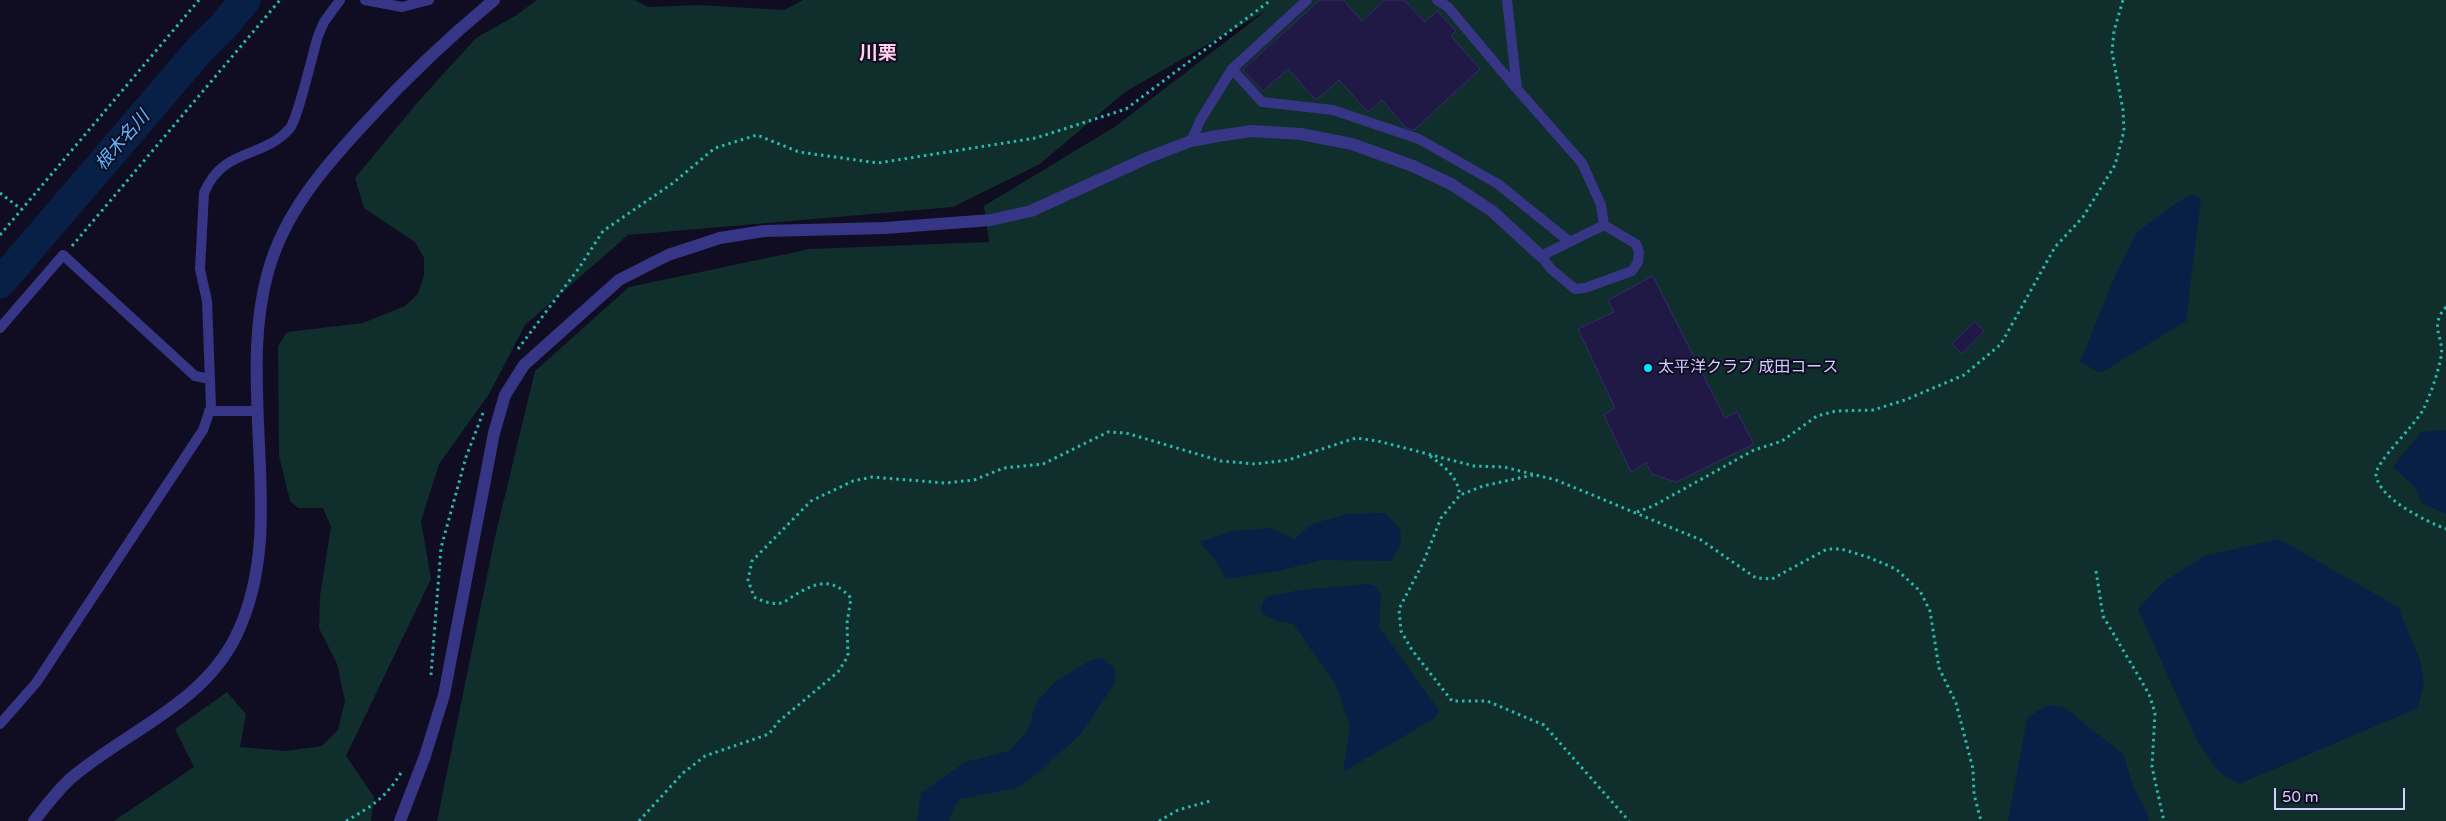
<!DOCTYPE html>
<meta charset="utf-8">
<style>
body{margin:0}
#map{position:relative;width:2446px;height:821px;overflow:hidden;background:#100d23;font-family:"Varela Round",sans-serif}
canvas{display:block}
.scale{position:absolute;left:2274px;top:788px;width:131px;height:22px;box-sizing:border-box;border:2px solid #d4cfff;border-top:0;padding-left:6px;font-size:15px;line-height:18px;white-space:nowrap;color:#d4cfff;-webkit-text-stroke:4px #100d23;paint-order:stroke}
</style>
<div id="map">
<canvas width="2446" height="821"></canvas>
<div class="scale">50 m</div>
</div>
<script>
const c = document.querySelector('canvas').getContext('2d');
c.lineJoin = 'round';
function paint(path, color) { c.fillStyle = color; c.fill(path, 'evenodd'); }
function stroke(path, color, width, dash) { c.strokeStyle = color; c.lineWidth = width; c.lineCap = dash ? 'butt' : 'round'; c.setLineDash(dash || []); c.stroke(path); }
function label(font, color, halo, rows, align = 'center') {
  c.font = font + ' "Varela Round","Noto Sans JP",sans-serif'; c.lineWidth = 4; c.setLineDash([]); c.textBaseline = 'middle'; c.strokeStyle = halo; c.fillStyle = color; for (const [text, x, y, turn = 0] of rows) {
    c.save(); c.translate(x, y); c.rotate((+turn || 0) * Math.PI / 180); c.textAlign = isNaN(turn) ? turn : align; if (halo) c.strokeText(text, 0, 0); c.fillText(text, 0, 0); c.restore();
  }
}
paint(new Path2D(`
 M537 0H635L648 7 699 5 784 10 803 0H2446V821H437L495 537 535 371 629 287 810 249 989 242 984 206 1116 126 1267 10 1125 92 1040 164 953 207 628 235 525 325 489 394 439 464 421 521 431 579 346 756 374 797 371 821H114L194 767 175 729 227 692 246 714 240 747 286 751 322 746 338 730 345 701 337 664 319 628 320 596 331 527 323 508H298L290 501 279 456 278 346 287 332 363 323 405 306 418 294 424 275V258L415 242 364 208 355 178 417 103 476 38 515 16Z`), '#0f2e2c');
paint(new Path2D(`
 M2192 195 2201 199 2186 321 2101 373 2080 362 2115 276 2137 232 2179 201Z
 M2446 430V514L2422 503 2415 487 2393 467 2421 432Z
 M1384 513C1404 529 1407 540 1391 561L1321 560 1278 571 1226 579 1215 560 1200 542 1233 531 1271 528 1294 539 1312 524 1347 514Z
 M2279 539 2398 607 2420 660 2424 683 2418 708 2239 784 2219 772 2198 743 2138 609 2163 582 2204 556Z
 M1368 584 1376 586 1381 596 1379 627 1439 710 1435 718 1343 772 1350 726 1336 685 1293 624 1277 621 1262 613V604L1266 597 1300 590Z
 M1102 658 1114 668 1116 681 1081 734 1033 777 1017 788 960 799 954 807 949 821H917L921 793 965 762 1009 751 1028 730 1036 703 1055 682 1091 660Z
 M2050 705 2065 708 2124 755 2133 786 2147 812 2149 821H2008L2027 719 2037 711Z`), '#092046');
stroke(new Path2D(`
 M0 283 201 48 222 28 245 0`), '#092046', 31);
const building = new Path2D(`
 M1320 0H1343L1362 21 1385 0H1404L1425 22 1437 11 1456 31 1451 36 1480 69 1414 130 1406 128 1382 100 1368 112 1339 80 1316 100 1288 69 1263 91 1243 70Z
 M1653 276 1725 418 1737 412 1754 444 1676 482 1652 474 1646 463 1631 472 1604 415 1615 408 1578 329 1614 312 1608 301Z
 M1975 322 1984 331 1962 354 1952 344Z`);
paint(building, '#201845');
stroke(building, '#362972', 1);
stroke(new Path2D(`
 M0 193 21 209
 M0 235 199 0
 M72 246 280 0
 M2446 307C2428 327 2445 338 2441 357 2438 373 2431 393 2424 408 2416 425 2375 462 2376 475 2379 499 2426 521 2446 529
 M518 349 579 268 603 231 673 183 715 148 757 135 799 152 878 163 1036 138 1126 109 1271 0
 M1430 456C1445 467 1457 476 1460 495
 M1533 475 1483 486 1460 495 1441 518 1423 563 1399 609 1401 631 1412 650 1452 701H1487L1544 725 1629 821
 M1637 512 1653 506 1754 450 1782 441 1817 416 1836 411 1873 410 1905 400 1964 375 2001 344 2055 247 2083 217 2115 165 2124 131 2123 110 2112 52 2114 31 2123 0
 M2096 571 2103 616 2149 694 2155 713 2152 767 2164 821
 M431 675 441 548 466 457 483 413
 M346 821C372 806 386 798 402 771
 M639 821 683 773 705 756 769 734 778 722 838 672 848 656 847 623 851 598C832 577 817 582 795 595 791 597 786 602 781 603 772 605 762 601 754 597L748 580 752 561 811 501 853 481 872 477 945 483 974 480 1004 468 1043 464 1108 432 1126 433 1221 461 1255 464 1288 460 1356 438 1378 441 1474 466 1504 467 1556 480 1701 540 1756 578 1772 579 1827 549H1841L1868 557 1896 569 1920 591 1930 611 1939 668 1956 703 1973 769 1974 794 1981 821
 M1159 821 1178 810 1210 801`), '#28baaf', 3, [2.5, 4]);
stroke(new Path2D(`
 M365 0 402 7 429 0
 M1437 0 1448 7 1516 88
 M1507 0 1517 89 1582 163 1601 205 1604 225
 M1232 69 1262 102 1333 110 1419 139 1498 184 1570 242
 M1191 141 1201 119 1232 69 1307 0
 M1604 225 1636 244 1639 252 1638 262 1632 271 1585 288 1575 289 1551 269 1541 256Z
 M0 328 63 255 195 376 210 379
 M209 411H258
 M0 724 36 683 203 430 211 407 207 301 200 269 204 193C224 146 263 160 290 128 298 118 313 52 318 36L324 22 340 0`), '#373585', 10);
stroke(new Path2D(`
 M400 821 425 756 444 695 494 433 505 395 524 365 619 280 668 255 720 238 764 231 885 228 991 220 1031 211 1147 158 1191 141 1217 136 1252 131 1301 134 1352 144 1413 166 1451 184 1492 211 1541 256`), '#373585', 12);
stroke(new Path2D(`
 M34 821C45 807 57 791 70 779 126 731 202 705 236 636 269 568 261 495 258 423 256 372 254 322 268 272 284 213 325 166 366 122 406 78 448 38 494 0`), '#373585', 12);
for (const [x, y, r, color] of [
 [1648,368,5,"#00e5fa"]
]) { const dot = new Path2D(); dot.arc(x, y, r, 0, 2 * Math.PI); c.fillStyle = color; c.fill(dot); stroke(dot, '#100d23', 2); }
label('16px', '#d4cfff', '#100d23', [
 ["太平洋クラブ 成田コース",1658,368]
], 'left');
label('italic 18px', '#5db7ff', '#100d23', [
 ["根木名川",123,141,-49]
]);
label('bold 19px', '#ffd1ef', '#100d23', [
 ["川栗",878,54]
]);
</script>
